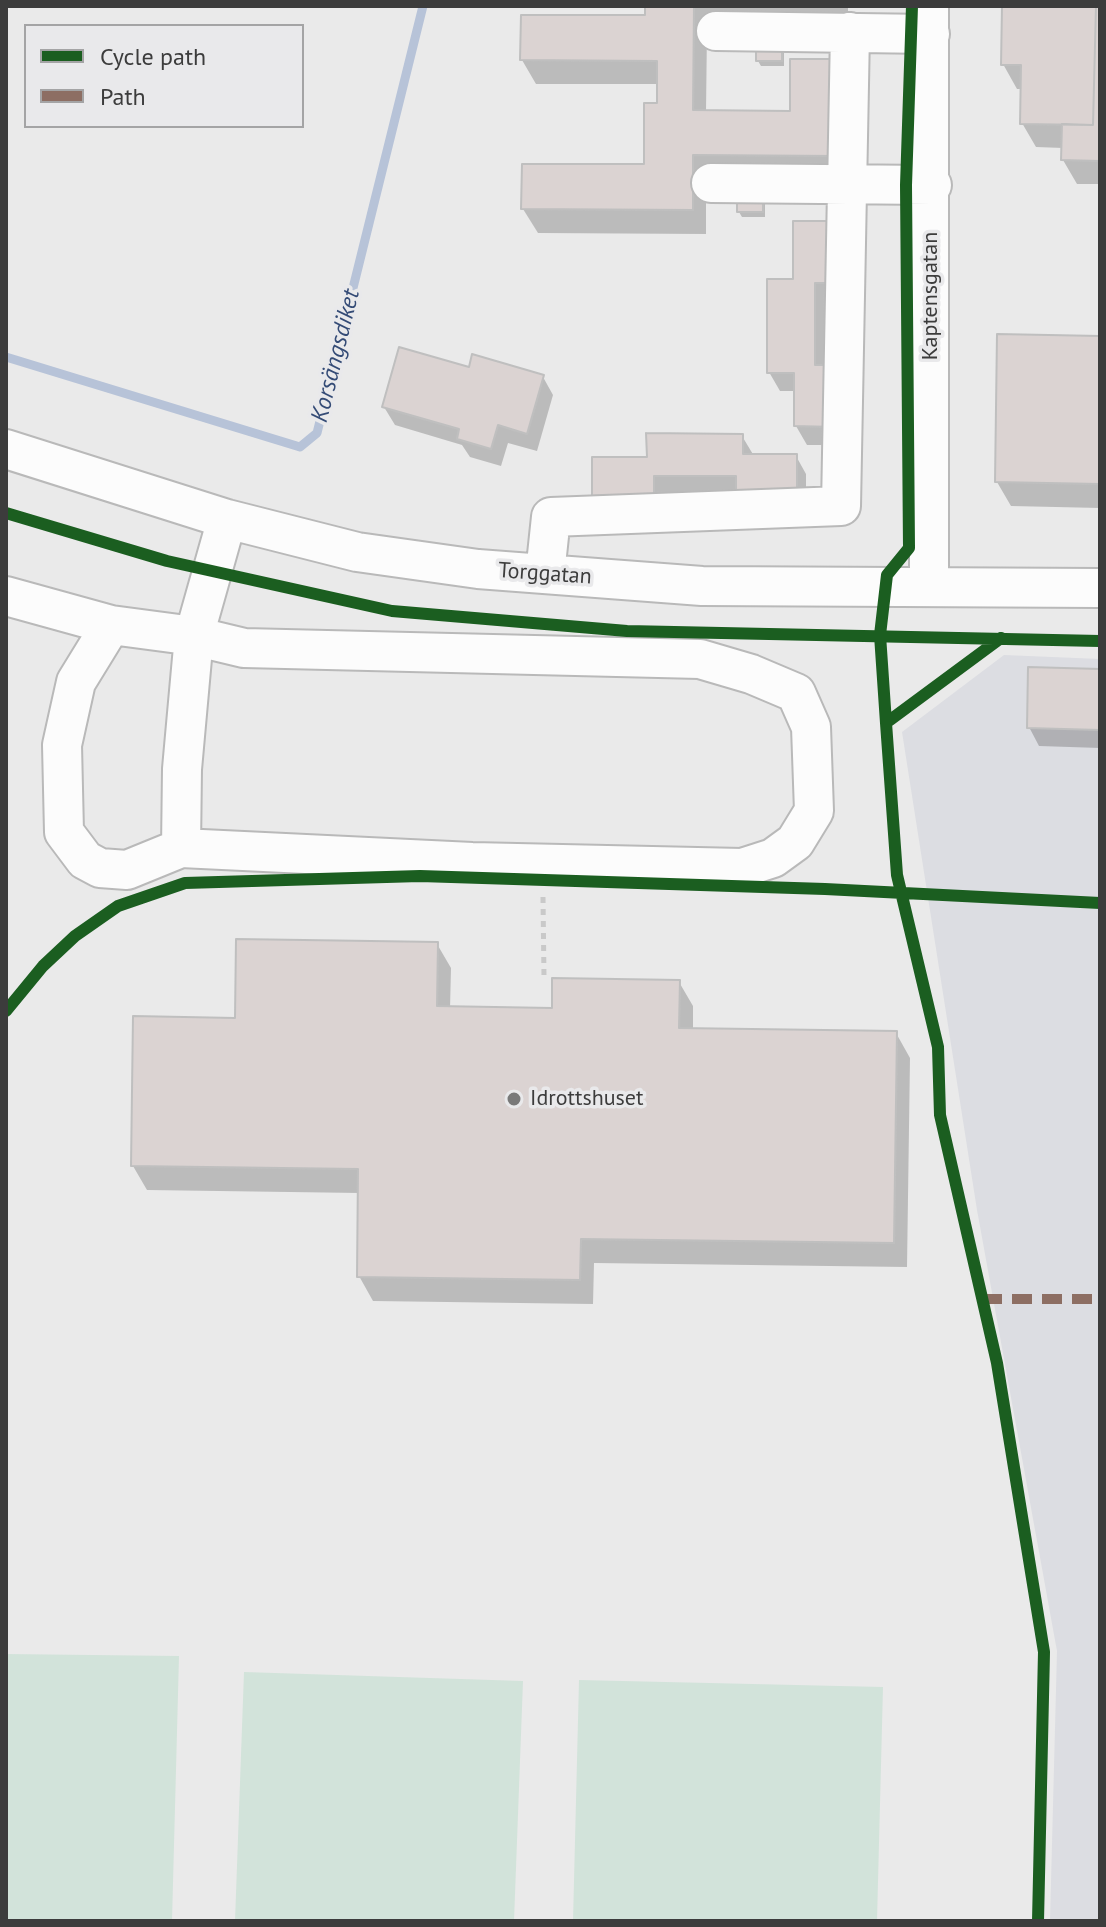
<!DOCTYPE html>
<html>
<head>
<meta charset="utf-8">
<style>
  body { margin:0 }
  #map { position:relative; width:1106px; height:1927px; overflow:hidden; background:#eaeaea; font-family:"PT Sans",sans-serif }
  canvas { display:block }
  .frame { position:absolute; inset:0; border:8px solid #3c3c3c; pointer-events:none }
  .legend { position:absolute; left:24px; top:24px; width:280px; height:104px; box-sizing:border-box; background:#e9e9eb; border:2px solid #a4a4a5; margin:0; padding:10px 14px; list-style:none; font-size:24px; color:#3c3c3c }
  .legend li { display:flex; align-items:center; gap:16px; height:40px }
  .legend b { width:40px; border:2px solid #a4a4a5 }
</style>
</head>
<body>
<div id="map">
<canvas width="1106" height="1927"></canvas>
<div class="frame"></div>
<ul class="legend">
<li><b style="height:10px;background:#1b5e20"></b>Cycle path</li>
<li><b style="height:10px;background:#8d6e63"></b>Path</li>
</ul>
</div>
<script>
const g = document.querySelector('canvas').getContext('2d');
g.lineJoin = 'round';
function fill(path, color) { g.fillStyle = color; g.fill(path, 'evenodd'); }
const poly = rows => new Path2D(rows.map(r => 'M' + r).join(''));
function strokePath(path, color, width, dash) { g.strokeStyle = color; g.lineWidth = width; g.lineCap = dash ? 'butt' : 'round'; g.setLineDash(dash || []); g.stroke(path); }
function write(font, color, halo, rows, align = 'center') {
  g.font = font + ' "PT Sans",sans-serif'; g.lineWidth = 7; g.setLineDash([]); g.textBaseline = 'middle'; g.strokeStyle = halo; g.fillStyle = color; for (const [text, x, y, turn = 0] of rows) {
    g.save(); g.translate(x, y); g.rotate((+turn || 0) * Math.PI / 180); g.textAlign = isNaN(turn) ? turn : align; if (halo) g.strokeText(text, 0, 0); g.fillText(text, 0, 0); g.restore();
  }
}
const built = poly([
  [1004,655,1100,659,1100,1921,1050,1921,1057,1651,977,1210,902,732]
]);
const green = poly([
  [6,1654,179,1656,172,1921,6,1921],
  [244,1672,523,1681,514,1921,235,1921],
  [579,1680,883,1687,877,1921,573,1921]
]);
const shadow = poly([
  [647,6,848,6,848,29,707,29,706,112,792,113,850,180,706,179,706,234,538,233,523,209,646,166,659,105,659,84,536,84,522,60,647,17],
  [1004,6,1100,6,1100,184,1077,184,1063,160,1063,148,1036,147,1022,123,1023,89,1017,89,1003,64],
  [784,45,784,66,761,66,758,61],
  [765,196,765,217,742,217,739,212],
  [795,223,848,302,825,302,825,367,846,445,807,445,796,426,796,391,780,391,769,372,795,281],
  [1100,338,1100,508,1011,506,997,482],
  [470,370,543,377,553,395,537,451,508,443,501,466,470,457,462,445,395,425,384,407],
  [742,436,754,456,796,456,806,474,806,519,605,517,649,459],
  [1100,671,1100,748,1039,746,1029,727],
  [437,944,451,968,450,1009,554,1010,679,982,693,1006,693,1031,896,1033,910,1058,907,1267,594,1263,593,1304,373,1301,359,1276,360,1193,147,1190,133,1166,237,1020]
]);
const stream = poly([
  [6,357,300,447,317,433,423,6]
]);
const building = poly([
  [645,6,694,6,693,110,790,111,790,59,837,59,837,156,693,155,693,210,521,209,522,164,644,164,644,103,657,103,657,61,520,60,521,15,645,15,645,6],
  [1002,6,1096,6,1093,125,1020,124,1021,65,1001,65,1002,6],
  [1096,6,1100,6,1100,161,1061,160,1062,124,1093,125,1096,6],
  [756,37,782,37,782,61,756,61,756,37],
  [737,188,763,188,763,212,737,212,737,188],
  [793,221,838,221,838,283,815,283,815,365,837,365,836,427,794,426,794,373,767,373,767,279,793,279,793,221],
  [997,334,1100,336,1100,484,995,482,997,334],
  [399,347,469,367,472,354,544,375,527,434,498,425,491,449,457,439,459,429,382,407,399,347],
  [646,433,743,434,743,454,797,454,797,500,736,500,736,476,654,476,654,500,592,499,592,457,647,457,646,433],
  [1028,667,1100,669,1100,730,1027,728,1028,667],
  [236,939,438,942,437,1006,552,1008,552,978,680,980,679,1028,897,1031,894,1243,581,1239,580,1280,357,1277,358,1169,131,1166,133,1016,235,1018,236,939]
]);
const path = poly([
  [543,897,544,977]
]);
const minor = poly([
  [716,31,930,34],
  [711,183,932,185],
  [6,449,227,519,357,552,478,569,702,586,1100,588],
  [545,574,551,517,841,506,850,32],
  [929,586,929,6],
  [6,596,111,625,194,636,244,648,700,659,751,674,796,693,811,727,814,811,795,842,773,858,742,868,472,862,181,848,182,769,194,636,227,519],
  [111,625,76,682,62,745,64,832,85,860,100,868,127,870,181,848]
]);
const quiet = poly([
  [982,1299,1100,1299]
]);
const cycleway = poly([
  [912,6,906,185,909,548,887,575,880,635,886,723,897,875,938,1047,940,1115,997,1363,1044,1652,1038,1921],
  [6,513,167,561,392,611,627,631,1100,641],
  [886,723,1001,638],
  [6,1011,43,966,75,936,118,906,185,883,420,876,825,889,1100,903]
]);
const markers = [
  [514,1099,8,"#797979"]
];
const streetNames = [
  ["Kaptensgatan",931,296,-90],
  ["Torggatan",545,574,4]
];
const poiNames = [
  ["Idrottshuset",530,1099]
];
const waterNames = [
  ["Korsängsdiket",336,356,-76]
];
fill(built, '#dcdde2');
fill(green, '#d2e3da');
fill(shadow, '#0003');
strokePath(stream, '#b7c3d8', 9);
fill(building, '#dbd3d2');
strokePath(building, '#bfbfbf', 2);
strokePath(minor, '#b9b9b9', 42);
strokePath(path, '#c9c9c9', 5, [6, 6]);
strokePath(minor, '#fcfcfc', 38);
strokePath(quiet, '#8d6e63', 10, [20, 10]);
strokePath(cycleway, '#1b5e20', 12);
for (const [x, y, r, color] of markers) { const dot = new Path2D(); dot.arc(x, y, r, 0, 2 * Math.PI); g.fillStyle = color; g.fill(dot); strokePath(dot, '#e9e9eb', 3); }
write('22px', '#3c3c3c', '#e9e9eb', streetNames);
write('22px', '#3c3c3c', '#e9e9eb', poiNames, 'left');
write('italic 24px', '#344b76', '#e9e9eb', waterNames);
</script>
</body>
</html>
